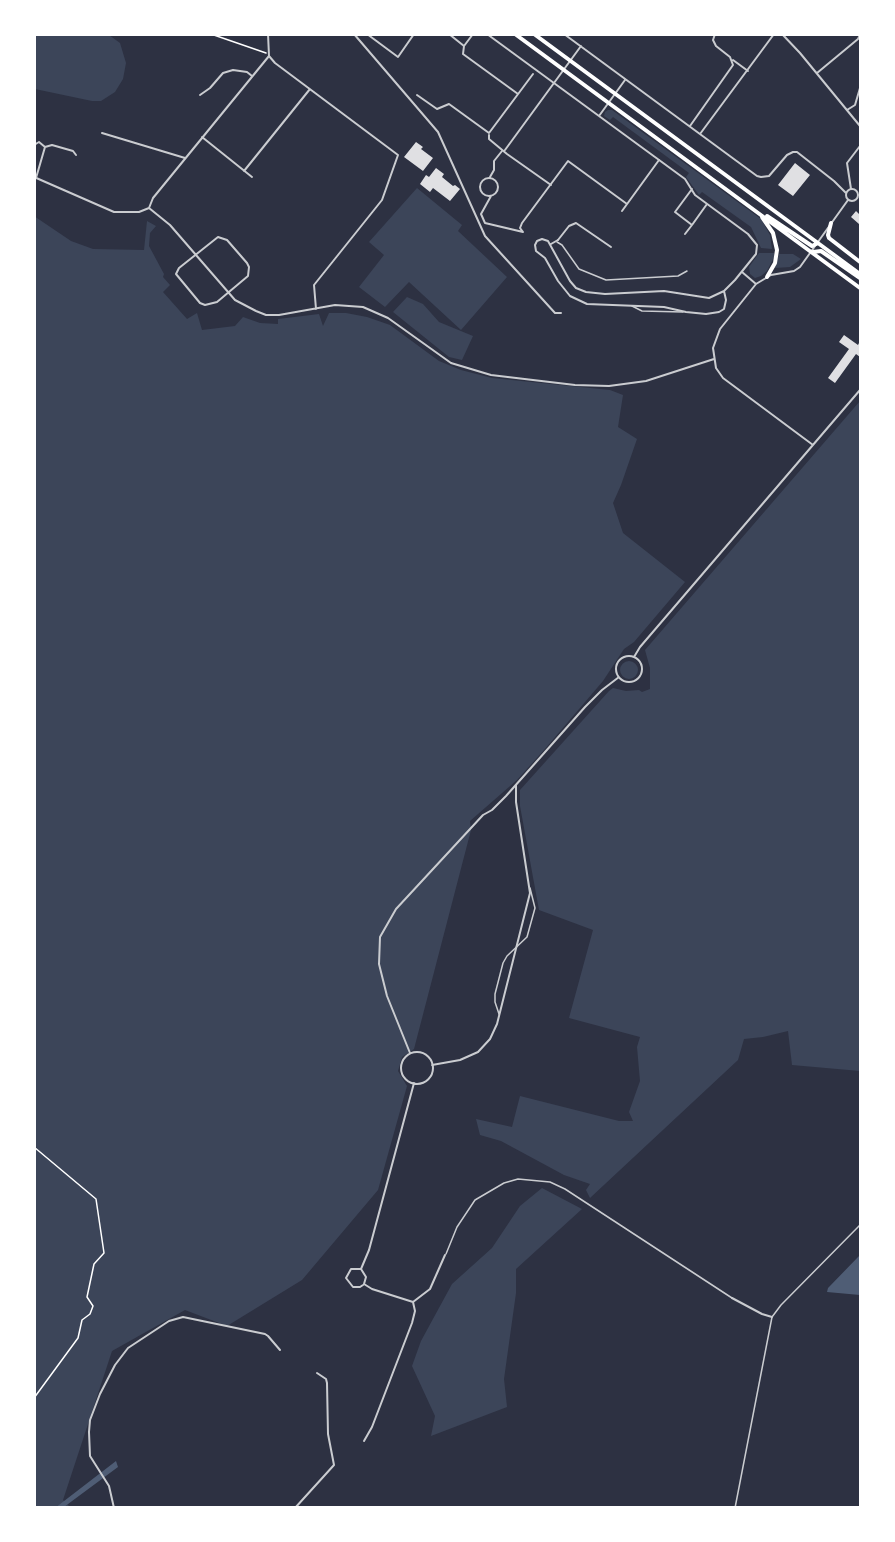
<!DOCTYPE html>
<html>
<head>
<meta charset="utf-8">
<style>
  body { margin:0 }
  #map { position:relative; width:895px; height:1542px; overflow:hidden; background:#2d3142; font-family:"Exo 2",sans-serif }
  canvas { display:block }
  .frame { position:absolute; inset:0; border:36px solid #fff; pointer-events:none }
</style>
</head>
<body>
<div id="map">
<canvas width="895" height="1542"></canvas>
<div class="frame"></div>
</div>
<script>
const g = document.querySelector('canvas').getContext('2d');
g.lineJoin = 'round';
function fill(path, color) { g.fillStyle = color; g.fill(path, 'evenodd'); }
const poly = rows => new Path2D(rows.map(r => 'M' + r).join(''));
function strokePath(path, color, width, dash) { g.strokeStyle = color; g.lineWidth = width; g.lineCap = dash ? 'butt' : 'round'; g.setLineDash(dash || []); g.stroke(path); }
const green = poly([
  [109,35,120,43,126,63,123,79,115,92,101,101,92,101,35,89,35,35],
  [608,110,612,110,761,219,770,235,772,249,761,248,751,227,702,192,699,195,686,177,689,173,613,117,610,120,604,116,605,112],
  [417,188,462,225,458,231,507,277,461,330,409,282,385,307,359,287,384,255,369,242],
  [34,216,71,241,93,249,144,250,147,221,156,226,150,233,149,246,164,274,163,277,170,285,163,292,187,319,197,313,202,330,235,326,243,317,260,323,278,324,278,319,319,314,323,326,329,313,346,313,367,317,390,325,439,361,461,370,492,378,610,390,623,395,618,427,637,439,621,485,613,503,623,533,685,582,634,642,624,649,603,681,544,750,517,780,470,821,471,830,414,1049,402,1057,398,1071,407,1086,378,1190,302,1280,227,1326,185,1310,112,1351,63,1500,71,1508,34,1507],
  [759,253,774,253,774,257,767,271,761,276,755,278,750,274,749,267],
  [779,254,793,254,801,259,790,267,775,268],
  [407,297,423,304,439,322,473,336,462,360,449,357,393,312],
  [860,401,860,1071,792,1065,788,1031,763,1037,744,1039,738,1060,590,1198,586,1190,590,1184,564,1175,501,1141,480,1135,476,1119,512,1127,520,1096,619,1121,633,1121,629,1112,640,1081,637,1047,640,1037,569,1018,593,930,539,910,520,806,520,790,609,691,613,688,626,691,639,690,642,692,650,689,650,668,645,650],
  '620 670a9 9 0 1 1 18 0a9 9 0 1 1-18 0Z',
  [542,1188,582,1209,516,1269,516,1293,504,1379,507,1407,431,1436,435,1416,412,1366,421,1341,452,1284,492,1248,520,1206]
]);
const water = poly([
  [860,1255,860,1295,827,1292,828,1288],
  [116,1461,118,1467,64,1507,55,1508]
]);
const building = poly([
  [416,142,423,147,421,149,433,158,423,171,404,157],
  [795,163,810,175,793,196,778,185],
  [436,168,444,174,442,177,453,186,455,185,460,189,450,201,433,188,430,192,420,184,426,175,429,177],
  [856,211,860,215,859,224,851,217],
  [844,335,858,345,860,341,860,357,856,354,835,383,828,378,849,349,839,342]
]);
const path = poly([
  [211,34,266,53],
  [34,1147,96,1199,104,1253,94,1264,87,1297,93,1306,90,1314,82,1320,78,1338,34,1398]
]);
const service = poly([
  [557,242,562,245,579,269,606,280,678,276,687,271],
  [632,306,642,311,683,312],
  [499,1014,495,1002,495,994,503,963,507,956,527,937,535,908,530,888],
  [446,1254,457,1227,475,1200,504,1183,518,1179,550,1182,565,1189,732,1298],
  [735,1508,772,1317,781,1305,860,1225]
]);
const pedestrian = poly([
  [354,34,438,132,485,236,555,313,561,313],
  [490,177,494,170,494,161,502,151],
  '480 187a9 9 0 1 1 18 0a9 9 0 1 1-18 0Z',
  [491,196,481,214,485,223,523,232,520,228,522,223,568,161,627,204],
  [622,211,659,160],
  [558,240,569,226,576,223,611,247]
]);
const minor = poly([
  [268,34,269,56,275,63,398,155,382,200,314,285,316,309],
  [367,34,398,57,414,34],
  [449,34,464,46,463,54,518,94],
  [487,34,685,179,695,195,748,234,757,245,756,254,735,280,724,291,709,298,664,291,605,294,586,292,576,288,570,281,548,241,542,239,537,241,535,245,536,251,545,258,558,281,570,296,587,304,664,307,686,312,706,314,719,312,724,309,726,300,724,291],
  [564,34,757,176,761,177,769,176,787,155,793,152,797,152,834,181,846,193],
  [782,34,800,53,860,126],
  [464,46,473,34],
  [733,60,748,71],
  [817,73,858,39,860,35],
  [200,95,210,88,223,73,233,70,247,72,252,76],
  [417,95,437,109,449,104,489,133,533,74],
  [847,110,855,105,860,88],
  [599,116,625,80],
  [690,126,733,65,730,57,716,46,713,40,715,34],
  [102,133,185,158],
  [700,134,774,34],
  [489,135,489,139,507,154,551,185],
  [202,137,252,177],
  [34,145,39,142,45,147,36,178],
  [45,147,52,145,73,151,76,155],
  [505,150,581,46],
  [244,171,310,89],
  [34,177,114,212,139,212,149,208,170,225,235,300,256,311,266,315,279,315,335,305,363,307,388,318,451,363,491,375,575,385,609,386,646,381,714,359],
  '846 195a6 6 0 1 1 12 0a6 6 0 1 1-12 0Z',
  [692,189,675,212,692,225,707,204],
  [851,189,847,163,860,146],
  [149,208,153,198,269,56],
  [685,234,692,225],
  [218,237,227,240,247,263,249,267,248,276,217,302,205,305,200,303,176,274,179,268,218,237],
  [551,244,558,240],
  [742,272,756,284],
  [813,445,723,378,716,368,713,348,720,329,756,284,771,275,794,271,800,267,848,200],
  '616 669a13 13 0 1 1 26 0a13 13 0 1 1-26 0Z',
  [634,657,640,647,860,390],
  '401 1068a16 16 0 1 1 32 0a16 16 0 1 1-32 0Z',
  [410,1053,387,996,379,964,380,937,396,909,483,815,492,810,506,796,585,707,602,690,619,677],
  [432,1065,460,1060,478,1052,490,1039,497,1024,530,893,516,802,516,785],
  [361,1269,369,1250,414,1083],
  [361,1269,351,1269,346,1278,353,1287,360,1287,363,1285],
  [361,1269,366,1277,364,1284],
  [364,1284,372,1289,413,1302],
  [732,1298,762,1314,772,1317],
  [413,1302,430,1289,445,1255],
  [364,1441,372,1427,412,1323,415,1311,413,1302],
  [114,1508,109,1486,90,1456,89,1432,90,1420,100,1394,115,1365,128,1348,169,1321,183,1317,265,1334,268,1336,280,1350],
  [295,1508,334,1465,328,1434,327,1383,326,1379,317,1373]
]);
const primary = poly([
  [515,34,860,288],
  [534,34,860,274],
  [767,216,812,246,818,243],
  [762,217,773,233,777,250,775,263,767,277],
  [831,223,828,235,829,238,860,262],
  [813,252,821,251,860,278]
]);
fill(green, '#3c4559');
fill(water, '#4f5d75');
fill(building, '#e0e0e3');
strokePath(path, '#fff', 1.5);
strokePath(service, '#caccd0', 1.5);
strokePath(pedestrian, '#caccd0', 2);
strokePath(minor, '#caccd0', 2);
strokePath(primary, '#fff', 4);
</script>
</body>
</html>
